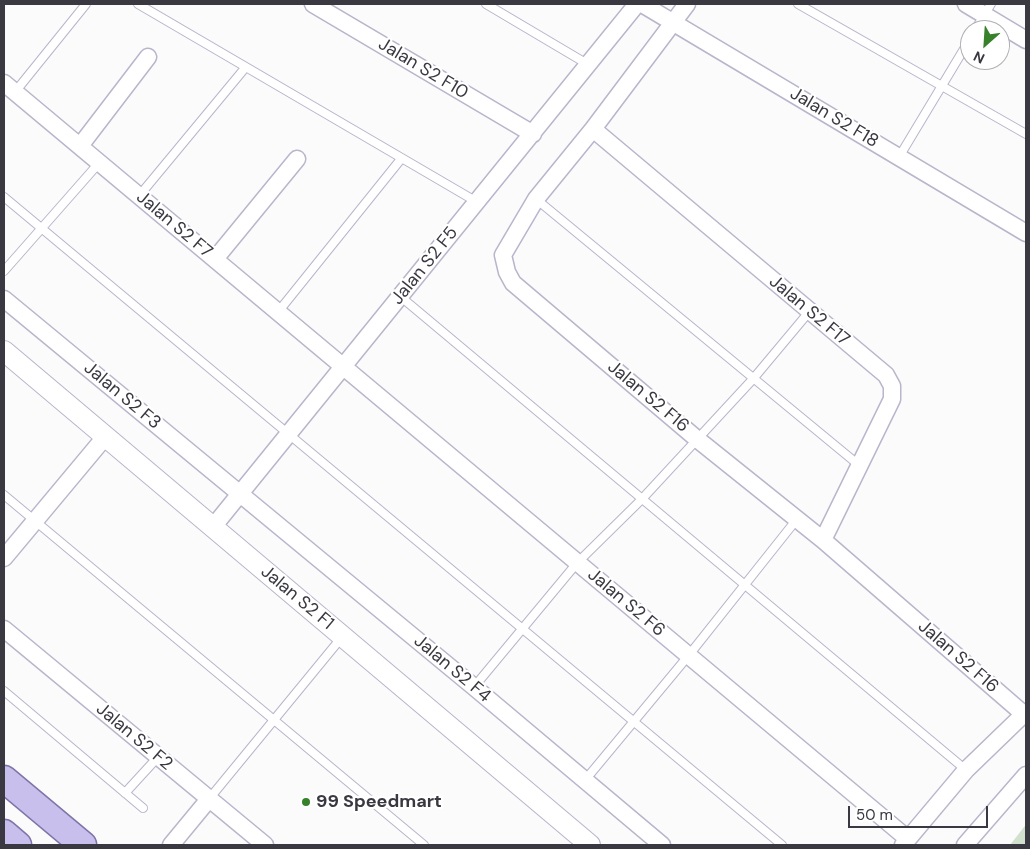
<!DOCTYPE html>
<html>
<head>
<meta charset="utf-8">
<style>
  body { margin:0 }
  #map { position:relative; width:1030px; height:849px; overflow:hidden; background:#fbfbfb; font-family:"DM Sans",sans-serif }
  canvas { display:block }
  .frame { position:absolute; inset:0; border:5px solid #3a3841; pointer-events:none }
  .north { position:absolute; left:960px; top:20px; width:50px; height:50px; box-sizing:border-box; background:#fff; border:1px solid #b0afb3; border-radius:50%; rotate:206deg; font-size:14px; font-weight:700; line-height:20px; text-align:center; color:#3a3841 }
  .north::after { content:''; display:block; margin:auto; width:18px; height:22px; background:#368129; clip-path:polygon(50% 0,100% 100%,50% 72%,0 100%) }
  .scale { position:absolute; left:848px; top:806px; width:140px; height:22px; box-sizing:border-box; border:2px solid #3a3841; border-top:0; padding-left:6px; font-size:15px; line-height:18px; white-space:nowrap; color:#3a3841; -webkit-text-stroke:4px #fff; paint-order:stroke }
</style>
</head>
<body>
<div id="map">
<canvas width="1030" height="849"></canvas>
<div class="frame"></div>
<div class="north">N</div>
<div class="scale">50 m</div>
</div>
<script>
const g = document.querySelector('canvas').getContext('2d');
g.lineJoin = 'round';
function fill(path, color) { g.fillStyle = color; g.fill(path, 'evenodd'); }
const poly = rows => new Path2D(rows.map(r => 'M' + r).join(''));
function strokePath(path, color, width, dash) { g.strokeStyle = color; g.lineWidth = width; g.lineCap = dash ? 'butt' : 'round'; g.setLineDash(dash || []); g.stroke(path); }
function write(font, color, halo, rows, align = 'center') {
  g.font = font + ' "DM Sans",sans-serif'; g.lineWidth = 4.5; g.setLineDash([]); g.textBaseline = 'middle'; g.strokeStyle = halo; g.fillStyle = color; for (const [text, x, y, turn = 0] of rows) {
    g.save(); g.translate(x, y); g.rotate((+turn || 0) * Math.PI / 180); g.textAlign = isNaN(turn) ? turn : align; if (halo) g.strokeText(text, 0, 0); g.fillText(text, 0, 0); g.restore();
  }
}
const building = poly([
  [1026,825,1026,845,1010,845,1024,827]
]);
const service = poly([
  [138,4,477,202],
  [486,4,589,65],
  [798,4,1026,134],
  [975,30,991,4],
  [15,92,86,4],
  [899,157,970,39],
  [139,196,245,68],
  [4,197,782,845],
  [536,199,860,466],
  [4,271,99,163],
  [401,297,966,770],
  [278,312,401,159],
  [4,495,424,845],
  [474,687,577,563,642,499,753,379,809,312],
  [4,691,143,808],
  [586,779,689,655,797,519],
  [125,793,158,757],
  [209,799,342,637]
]);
const minor = poly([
  [313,4,533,134],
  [642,4,1026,233],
  [687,4,593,129,536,199,503,255,507,272,513,283,697,439,823,540,1026,716],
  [966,4,1026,40],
  [4,83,908,839],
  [593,129,886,375,892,386,892,399,823,540],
  [80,146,148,57],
  [215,259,297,159],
  [4,299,474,687,662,845],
  [213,527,637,4],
  [4,558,105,437],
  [4,629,265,845],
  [171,845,209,799],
  [903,845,966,770,1026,712],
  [965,845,1026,775]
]);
const tertiary = poly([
  [4,351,590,845]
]);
const primary = poly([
  [4,779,83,845],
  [4,833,18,845]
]);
const markers = [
  [306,802,5,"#368129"]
];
const streetNames = [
  ["Jalan S2 F10",423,69,31],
  ["Jalan S2 F18",834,118,31],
  ["Jalan S2 F7",174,225,40],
  ["Jalan S2 F5",425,266,-51],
  ["Jalan S2 F17",809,311,40],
  ["Jalan S2 F3",122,396,40],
  ["Jalan S2 F16",648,397,40],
  ["Jalan S2 F1",297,598,40],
  ["Jalan S2 F6",626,603,40],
  ["Jalan S2 F16",958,657,41],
  ["Jalan S2 F4",452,669,40],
  ["Jalan S2 F2",134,737,40]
];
const poiNames = [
  ["99 Speedmart",316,802]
];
fill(building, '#d1e1ce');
strokePath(service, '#b9b5cb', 10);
strokePath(minor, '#b9b5cb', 19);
strokePath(tertiary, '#b9b5cb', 22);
strokePath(primary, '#7f74a8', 29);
strokePath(service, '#fff', 8);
strokePath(minor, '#fff', 16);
strokePath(tertiary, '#fff', 20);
strokePath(primary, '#c8bfec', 26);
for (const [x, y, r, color] of markers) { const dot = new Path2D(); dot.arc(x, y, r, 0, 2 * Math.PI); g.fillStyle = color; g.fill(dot); strokePath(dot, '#fff', 2); }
write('18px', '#3a3841', '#fff', streetNames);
write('bold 18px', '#3a3841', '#fff', poiNames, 'left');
</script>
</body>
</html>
